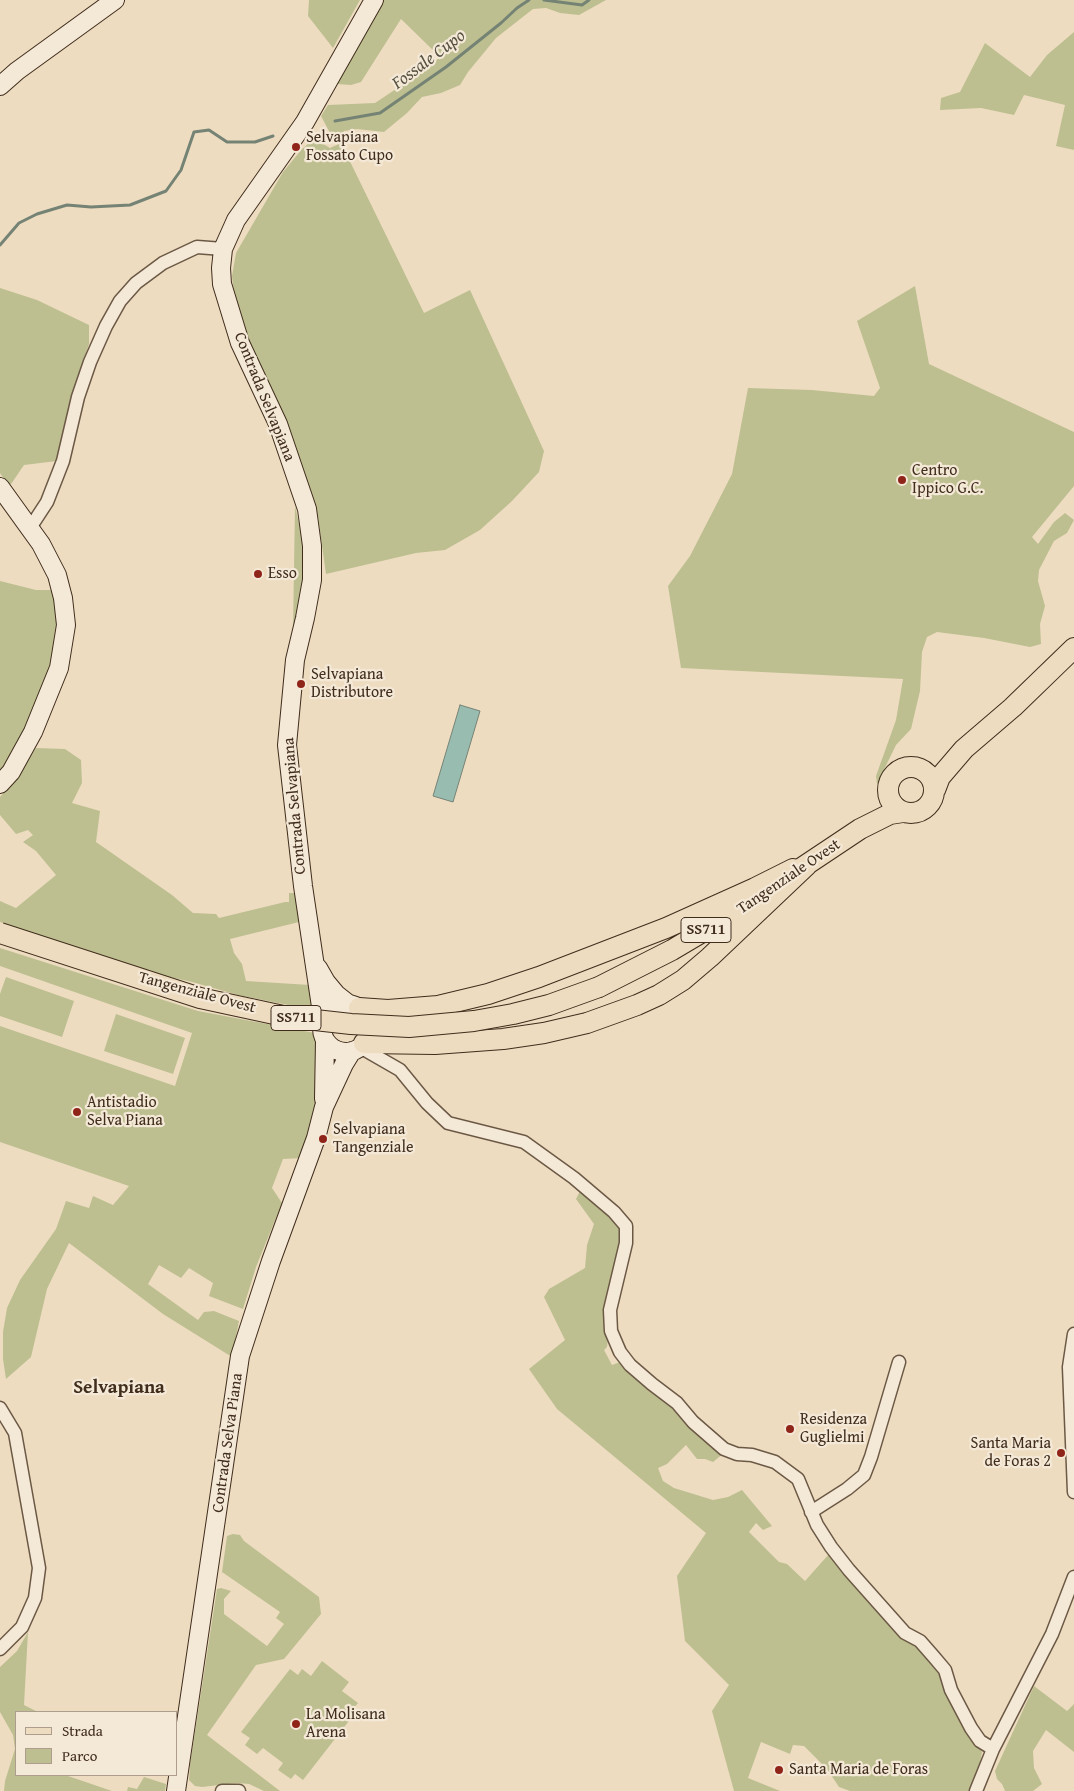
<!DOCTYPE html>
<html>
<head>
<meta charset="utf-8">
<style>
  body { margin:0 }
  #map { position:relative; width:1074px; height:1791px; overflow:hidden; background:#eedcc1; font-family:"Gentium Book Plus",serif }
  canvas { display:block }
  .legend { position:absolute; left:15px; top:1711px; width:162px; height:65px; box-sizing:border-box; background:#f4e8d7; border:1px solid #ac9d8c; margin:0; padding:6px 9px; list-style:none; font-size:15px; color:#402d1c }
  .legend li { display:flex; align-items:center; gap:10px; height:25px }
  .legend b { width:25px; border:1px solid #ac9d8c }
</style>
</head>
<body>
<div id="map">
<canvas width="1074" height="1791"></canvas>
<ul class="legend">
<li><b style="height:6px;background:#eedcc1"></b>Strada</li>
<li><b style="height:14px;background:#bdbf90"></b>Parco</li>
</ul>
</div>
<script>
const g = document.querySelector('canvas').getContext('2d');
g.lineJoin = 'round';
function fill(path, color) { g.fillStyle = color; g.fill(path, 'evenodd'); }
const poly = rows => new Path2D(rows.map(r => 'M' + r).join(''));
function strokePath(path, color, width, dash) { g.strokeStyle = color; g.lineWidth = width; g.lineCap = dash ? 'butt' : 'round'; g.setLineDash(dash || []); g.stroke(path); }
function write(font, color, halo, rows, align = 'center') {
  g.font = font + ' "Gentium Book Plus",serif'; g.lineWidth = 4.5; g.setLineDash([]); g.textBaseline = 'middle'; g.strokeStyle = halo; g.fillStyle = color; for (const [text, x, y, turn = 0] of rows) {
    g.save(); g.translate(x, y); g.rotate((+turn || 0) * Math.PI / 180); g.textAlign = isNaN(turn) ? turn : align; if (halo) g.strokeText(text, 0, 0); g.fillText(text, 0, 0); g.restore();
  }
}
const green = poly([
  [309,0,360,0,333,48,308,16],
  [383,0,606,0,579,15,560,13,546,8,533,9,496,38,468,72,460,85,441,93,422,97,407,113,384,132,357,129,344,131,341,143,424,313,470,290,544,451,539,472,512,501,480,530,445,550,416,553,326,574,318,517,296,452,247,337,235,304,232,276,236,253,283,172,302,149,308,144,320,142,330,148,341,143,330,133,321,116,328,105,375,103,420,73,440,57,401,19,361,82,351,85,337,84],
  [1074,32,1074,150,1056,146,1065,105,1024,95,1014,115,981,108,940,110,941,98,960,92,985,43,1030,77,1047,55],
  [915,286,929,364,1074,432,1074,486,1032,537,1038,544,1054,522,1065,513,1074,520,1067,533,1054,541,1039,570,1038,581,1045,606,1040,624,1041,644,1030,647,984,638,937,632,927,637,922,652,920,691,911,729,896,745,877,784,876,776,896,720,903,679,681,668,668,586,690,556,732,474,748,388,812,390,874,396,880,388,857,321],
  [0,288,37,300,89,325,89,344,74,389,57,461,24,465,9,487,0,473],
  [295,506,302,537,304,563,302,599,297,618,293,629],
  [0,581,36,590,53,590,57,608,57,637,52,665,18,748,0,773],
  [36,748,65,749,81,760,82,783,72,803,100,811,96,842,172,895,193,913,216,914,219,918,285,902,289,902,289,893,294,893,296,897,299,922,230,939,234,953,242,964,246,981,310,985,313,1010,238,995,192,982,161,975,150,970,141,969,0,922,0,901,16,908,56,875,36,851,23,842,33,835,28,830,16,834,0,815,0,797,16,778],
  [0,948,198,1011,315,1033,318,1059,317,1095,302,1158,283,1159,272,1188,282,1203,256,1267,243,1309,209,1296,213,1283,189,1268,181,1278,159,1265,148,1284,198,1320,204,1312,214,1311,239,1321,232,1357,163,1314,69,1243,47,1289,31,1357,6,1379,3,1359,3,1332,7,1308,20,1280,56,1229,66,1201,89,1208,93,1196,113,1205,129,1186,0,1142,0,1026,175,1086,192,1033,0,966],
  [6,977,74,1001,62,1037,0,1016,0,994],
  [116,1014,185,1038,173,1074,104,1051],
  [581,1189,612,1219,620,1228,620,1241,607,1347,604,1350,612,1365,620,1362,660,1395,724,1453,713,1462,705,1459,697,1459,686,1445,667,1464,658,1468,663,1481,674,1488,713,1500,728,1497,742,1490,772,1526,763,1530,756,1523,749,1532,779,1562,787,1564,805,1581,829,1554,890,1627,904,1639,932,1658,940,1672,971,1737,982,1752,979,1769,971,1791,850,1791,839,1787,827,1769,804,1746,793,1745,790,1754,761,1742,748,1778,780,1791,734,1791,712,1711,729,1685,685,1641,677,1576,706,1533,557,1409,529,1369,565,1340,544,1297,549,1289,585,1268,587,1245,594,1224,576,1199],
  [233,1534,240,1535,244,1541,319,1597,321,1614,284,1659,256,1665,207,1735,280,1791,264,1791,249,1784,237,1783,202,1787,195,1786,189,1780,190,1764,217,1589,221,1588,231,1591,224,1599,224,1614,267,1646,284,1624,276,1618,280,1612,222,1572,227,1536],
  [28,1632,24,1705,38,1712,16,1712,16,1775,69,1775,68,1776,112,1791,4,1791,5,1781,15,1749,13,1735,0,1712,0,1667,17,1651],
  [322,1661,349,1682,342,1691,358,1703,348,1715,352,1717,303,1780,295,1774,291,1779,278,1770,283,1763,263,1748,257,1754,245,1745,250,1738,241,1732,290,1669,298,1675,302,1669,311,1676],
  [1034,1686,1067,1711,1074,1704,1074,1752,1046,1730,1033,1751,1034,1768,1042,1784,1033,1791,1005,1791,1002,1784,997,1779,995,1771],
  [144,1777,166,1784,165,1791,127,1791,128,1787,137,1789]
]);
const water = poly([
  [460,705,480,711,453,802,433,796,460,705]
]);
const stream = poly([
  [544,0,582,5,589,0],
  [335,121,380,113,446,67,501,23,517,8,529,0],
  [0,245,19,223,37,214,67,205,91,207,130,205,166,191,181,170,194,132,209,130,227,142,255,142,273,136]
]);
const street = poly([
  [30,528,47,502,63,461,78,397,90,362,106,326,120,301,136,283,163,263,197,247,223,249],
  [360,1047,400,1070,427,1103,448,1123,524,1142,574,1178,614,1212,626,1226,626,1243,610,1310,611,1331,620,1352,630,1365,652,1384,677,1403,693,1422,724,1449,737,1454,752,1455,775,1462,798,1479,817,1525,831,1547,849,1570,905,1633,920,1641,934,1657,945,1670,951,1690,971,1728,980,1741,993,1749],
  [1074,1334,1069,1367,1074,1492],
  [0,1408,15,1433,39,1568,35,1598,22,1627,0,1649],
  [811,1512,847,1489,864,1475,871,1457,899,1362],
  [222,1791,239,1791],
  [976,1791,993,1749,1052,1634,1074,1577]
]);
const secondary = poly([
  [0,86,17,71,115,0],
  [0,487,41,544,57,575,63,598,66,625,59,668,33,732,11,772,0,784],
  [318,968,326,982,336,994,350,1005],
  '322 1028a24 24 0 1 1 48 0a24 24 0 1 1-48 0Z',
  [323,1020,303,886,287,745,295,660,305,618,312,580,312,546,307,509,278,424,240,343,222,284,221,268,223,249,236,220,305,122,374,0],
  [324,1099,325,1040],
  [176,1791,240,1356,271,1261,316,1138,324,1107,344,1064,352,1051]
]);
const primary = poly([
  '888 790a23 23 0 1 1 46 0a23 23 0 1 1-46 0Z',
  [935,790,940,777,964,749,1013,707,1074,648],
  [797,871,860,829,890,814,903,812],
  [599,987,672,950,753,902],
  [359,1008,388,1010,438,1006,488,994,539,977,666,928,755,888,793,869],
  [364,1043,435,1044,503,1039,544,1033,587,1023,637,1005,659,995,683,980,710,957,807,865]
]);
const primaryBridge = poly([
  [0,933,200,998,288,1017,351,1024,409,1027,474,1021,513,1014,549,1005,599,987]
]);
const markers = [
  [296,147,5,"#8f2418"],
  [902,480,5,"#8f2418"],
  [258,574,5,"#8f2418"],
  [301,684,5,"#8f2418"],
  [77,1112,5,"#8f2418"],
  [323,1139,5,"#8f2418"],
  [790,1429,5,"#8f2418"],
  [1061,1453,5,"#8f2418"],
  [296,1724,5,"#8f2418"],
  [779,1770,5,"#8f2418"]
];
const shields = [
  [706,930,50],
  [296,1018,50]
];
const shieldNames = [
  ["SS711",706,930],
  ["SS711",296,1018]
];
const poiNames = [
  ["Selvapiana",306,138],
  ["Fossato Cupo",306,156],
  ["Centro",912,471],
  ["Ippico G.C.",912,489],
  ["Esso",268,574],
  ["Selvapiana",311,675],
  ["Distributore",311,693],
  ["Antistadio",87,1103],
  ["Selva Piana",87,1121],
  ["Selvapiana",333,1130],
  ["Tangenziale",333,1148],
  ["Residenza",800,1420],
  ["Guglielmi",800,1438],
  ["Santa Maria",1051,1444,"right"],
  ["de Foras 2",1051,1462,"right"],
  ["La Molisana",306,1715],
  ["Arena",306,1733],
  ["Santa Maria de Foras",789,1770]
];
const streetNames = [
  ["Contrada Selvapiana",264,397,68],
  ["Contrada Selvapiana",295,806,-95],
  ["Tangenziale Ovest",789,877,-34],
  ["Tangenziale Ovest",197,993,15],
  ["Contrada Selva Piana",228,1443,-82]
];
const waterNames = [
  ["Fossale Cupo",429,60,-37]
];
const quarterNames = [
  ["Selvapiana",119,1388]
];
fill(green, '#bdbf90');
fill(water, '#99bcb1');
strokePath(water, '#758375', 1);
strokePath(stream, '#758375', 3);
strokePath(street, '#6c5945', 15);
strokePath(secondary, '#402d1c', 20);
strokePath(primary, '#402d1c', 22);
strokePath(street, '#f4e8d7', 12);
strokePath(secondary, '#f4e8d7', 18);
strokePath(primary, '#eedcc1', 20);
strokePath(primaryBridge, '#402d1c', 22, []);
strokePath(primaryBridge, '#eedcc1', 20);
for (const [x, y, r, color] of markers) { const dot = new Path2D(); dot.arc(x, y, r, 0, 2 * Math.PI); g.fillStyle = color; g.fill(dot); strokePath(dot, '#f4e8d7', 2); }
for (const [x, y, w] of shields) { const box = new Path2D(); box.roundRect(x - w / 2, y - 12.5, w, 25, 4); g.fillStyle = '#f4e8d7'; g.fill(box); strokePath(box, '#402d1c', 1); }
write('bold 15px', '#402d1c', null, shieldNames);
write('16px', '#402d1c', '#f4e8d7', poiNames, 'left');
write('16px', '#402d1c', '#f4e8d7', streetNames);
write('italic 18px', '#565141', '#f4e8d7', waterNames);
write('bold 19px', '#402d1c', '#f4e8d7', quarterNames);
</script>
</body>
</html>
